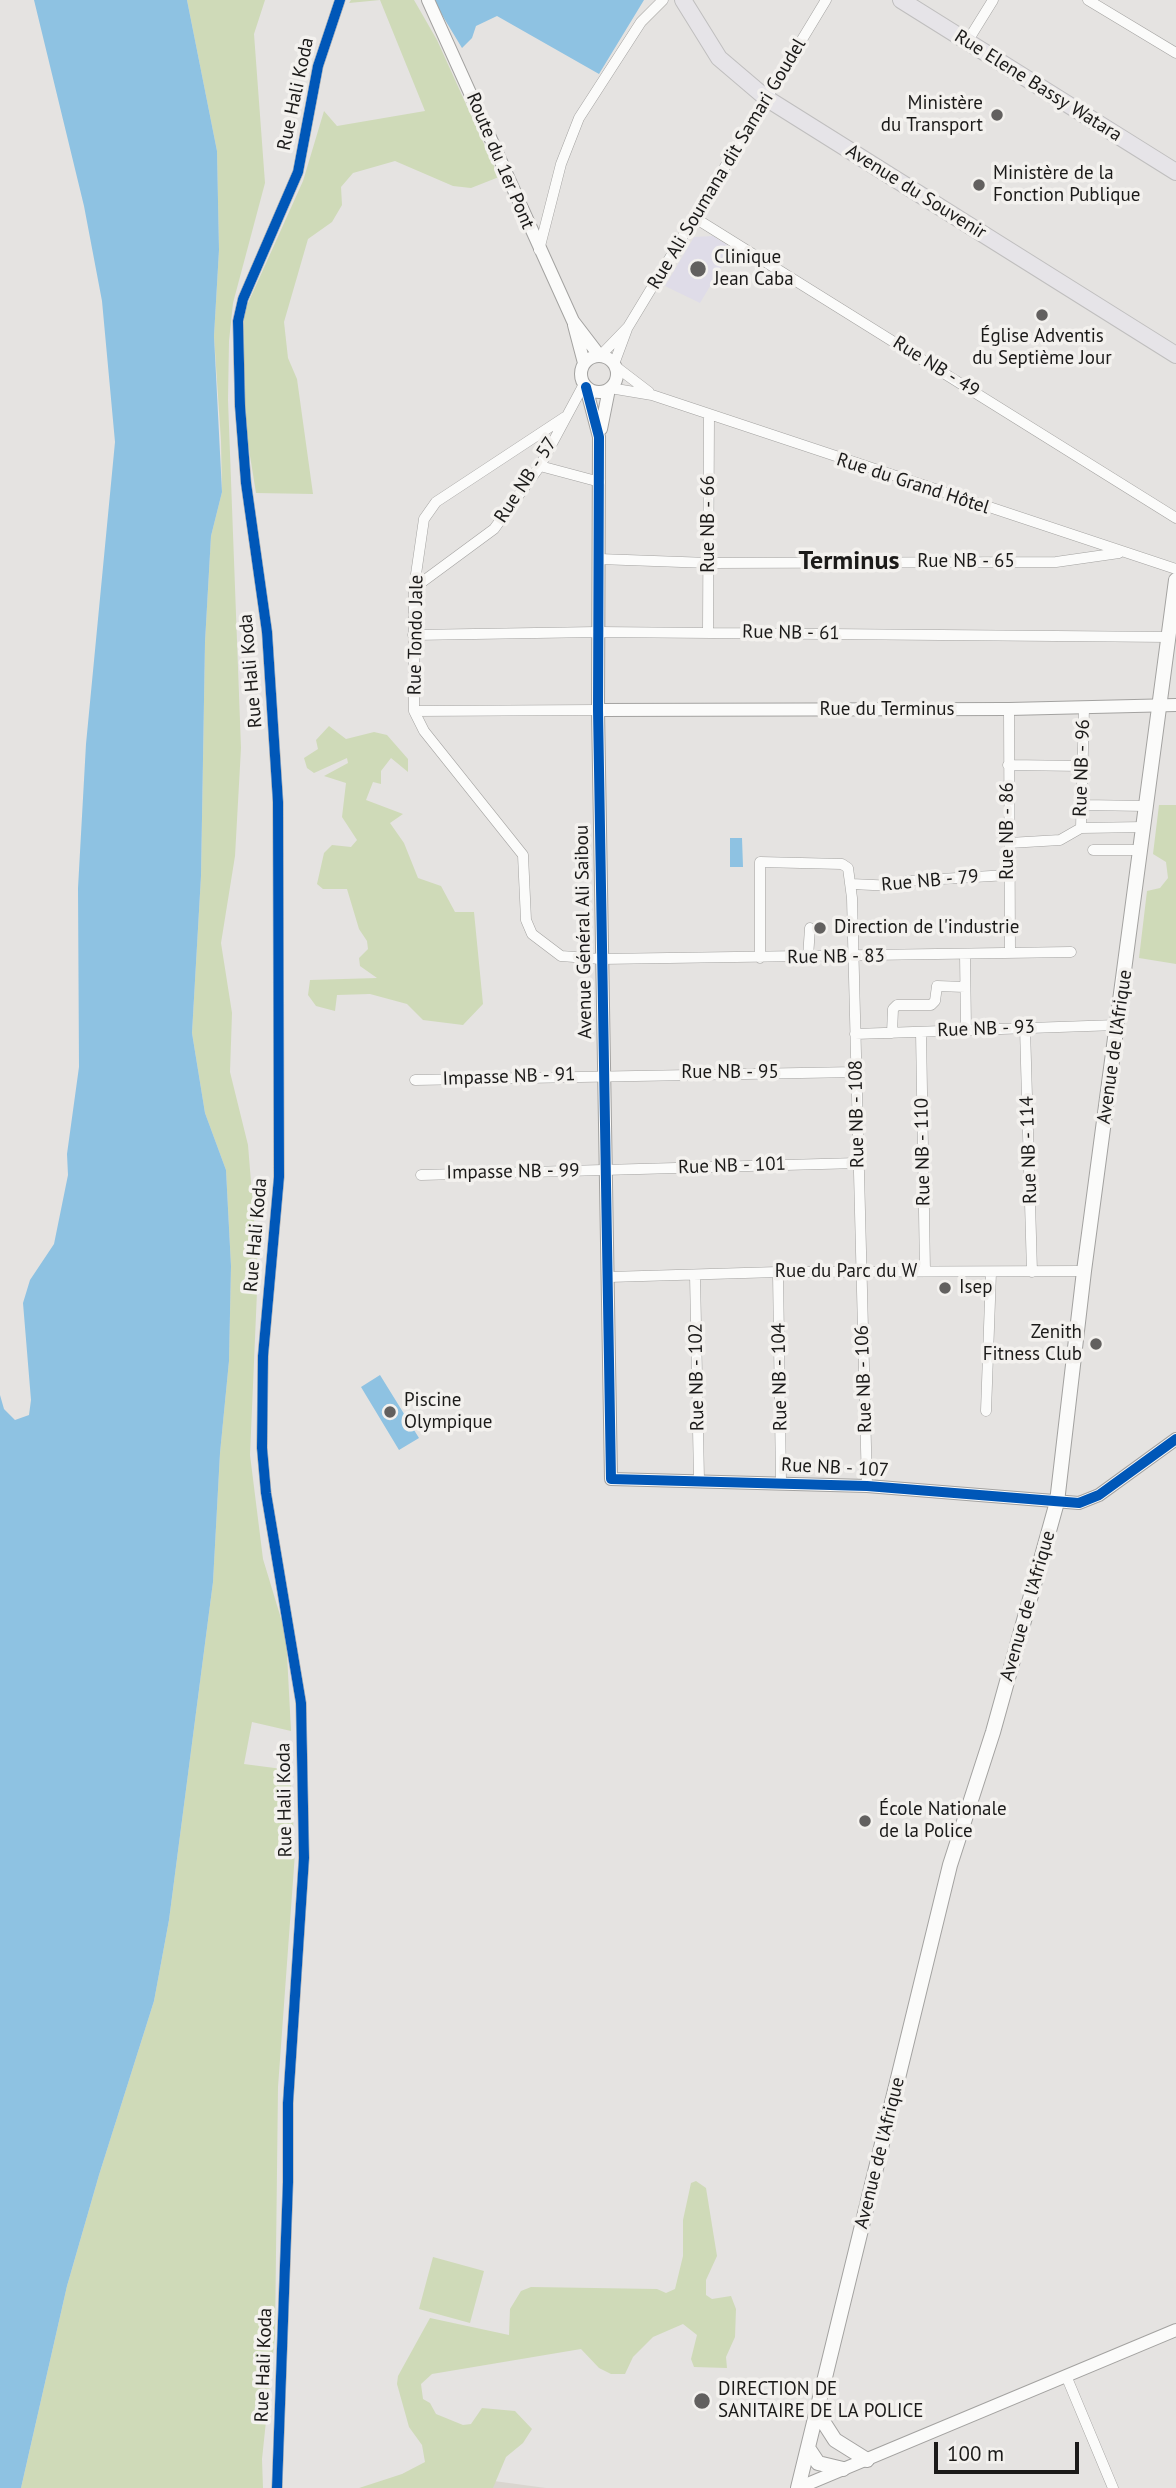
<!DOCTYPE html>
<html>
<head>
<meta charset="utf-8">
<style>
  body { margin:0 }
  #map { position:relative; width:1176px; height:2488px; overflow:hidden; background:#e5e3e1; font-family:"PT Sans",sans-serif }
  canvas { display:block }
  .scale { position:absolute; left:934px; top:2442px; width:145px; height:32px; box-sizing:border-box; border:4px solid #1b1a19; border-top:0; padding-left:9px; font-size:21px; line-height:24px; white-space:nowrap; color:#1b1a19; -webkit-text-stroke:5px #f3f1ee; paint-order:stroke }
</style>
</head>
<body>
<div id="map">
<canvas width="1176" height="2488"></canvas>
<div class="scale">100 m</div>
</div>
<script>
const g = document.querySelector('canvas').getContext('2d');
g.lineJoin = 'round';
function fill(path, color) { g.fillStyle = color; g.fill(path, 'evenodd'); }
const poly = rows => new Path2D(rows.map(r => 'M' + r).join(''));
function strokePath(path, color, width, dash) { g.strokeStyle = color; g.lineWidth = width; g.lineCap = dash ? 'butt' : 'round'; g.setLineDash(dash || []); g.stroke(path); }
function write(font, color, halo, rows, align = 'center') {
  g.font = font + ' "PT Sans",sans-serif'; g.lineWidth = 7; g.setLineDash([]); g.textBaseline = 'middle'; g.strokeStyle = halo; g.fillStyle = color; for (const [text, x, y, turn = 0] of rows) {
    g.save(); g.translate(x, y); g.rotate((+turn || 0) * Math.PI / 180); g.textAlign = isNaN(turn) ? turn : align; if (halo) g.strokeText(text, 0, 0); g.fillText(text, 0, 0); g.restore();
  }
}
const built = poly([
  [494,2481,546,2488,493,2488]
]);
const medical = poly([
  [713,236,729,246,727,250,730,253,700,303,665,286,694,237]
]);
const green = poly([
  [187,0,265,0,254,34,265,183,233,303,229,341,228,400,241,748,235,856,221,943,232,1013,230,1072,248,1145,258,1268,250,1455,263,1559,286,1635,291,1731,252,1722,244,1764,290,1770,295,1853,278,2087,275,2336,262,2459,263,2488,21,2488,67,2286,99,2175,154,2001,169,1920,213,1582,220,1453,229,1361,231,1266,226,1170,205,1113,192,1033,201,876,205,642,211,536,222,492,221,441,214,336,219,250,217,151],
  [351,0,414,0,437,40,499,177,471,188,453,186,395,161,353,173,341,187,342,205,332,222,308,239,284,322,288,358,297,379,313,494,256,493,241,400,244,312,303,181,324,111,337,126,425,111,380,0,349,3],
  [329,726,346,739,374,732,387,735,408,759,408,772,391,758,381,771,381,784,373,782,366,800,403,814,390,823,404,843,418,878,441,886,455,912,474,912,483,1004,463,1025,423,1020,407,1004,370,994,337,995,335,1011,316,1006,308,995,310,980,377,978,360,966,359,958,368,949,367,941,359,929,347,889,323,889,317,884,324,853,332,845,351,847,357,840,342,817,346,783,324,776,348,763,347,758,314,773,307,768,304,758,318,749,316,740],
  [1159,805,1176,805,1176,964,1139,958,1147,891,1160,888,1168,878,1166,862,1153,854],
  [696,2181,706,2188,717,2256,706,2280,706,2295,712,2299,731,2296,736,2309,735,2337,726,2357,727,2368,694,2367,691,2359,697,2335,683,2324,653,2337,633,2357,625,2374,611,2374,599,2368,581,2349,432,2374,421,2384,423,2399,430,2403,436,2414,463,2425,471,2424,482,2408,515,2411,532,2429,523,2443,506,2457,493,2488,359,2488,402,2474,425,2462,422,2445,409,2427,397,2384,398,2376,430,2318,509,2335,510,2309,521,2291,531,2287,657,2289,666,2293,675,2289,683,2256,683,2220,691,2183],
  [433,2257,484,2271,470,2323,419,2309]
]);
const water = poly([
  [34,0,187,0,217,151,219,250,214,336,222,492,211,536,205,642,201,876,192,1033,205,1113,226,1170,231,1266,229,1361,220,1453,213,1582,169,1920,154,2001,99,2175,67,2286,21,2488,0,2488,0,1395,4,1409,15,1420,29,1415,31,1400,23,1303,30,1280,54,1244,68,1175,67,1154,79,1067,78,888,86,744,115,442,102,301,84,206],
  [433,0,644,0,599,74,497,16,476,26,472,38,462,48],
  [730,838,742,838,743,867,730,867],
  [380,1375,419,1438,399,1450,361,1387]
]);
const minor = poly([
  [1088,0,1176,53],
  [967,42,993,0],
  [695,218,1176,518],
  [539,250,561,164,579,118,641,22,663,0],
  [600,356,628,327,826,0],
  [614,364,627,329],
  [615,366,649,392],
  [610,388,652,395,1176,569],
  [565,417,436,502,424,519,414,588,414,711,424,731,523,855,526,920,532,934,561,956,601,959,1071,952],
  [540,466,600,482],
  [599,559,709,563,1056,562,1119,553],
  [414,588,494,529,540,466,584,384],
  [708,632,709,415],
  [413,635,597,632,1170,637],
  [1009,709,1010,953],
  [414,711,598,710],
  [1008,765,1083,766],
  [1083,805,1146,806],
  [1081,828,1084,708],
  [1081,828,1144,827],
  [1009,843,1060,840,1081,828],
  [1093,850,1140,850],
  [851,884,895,886,907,881,1008,875],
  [965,954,966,1030],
  [808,957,810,928],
  [760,958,760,862,842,864,848,868,852,898,867,1486],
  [1025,1028,1032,1272],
  [921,1032,925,1271],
  [892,1033,893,1009,897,1005,931,1005,935,1001,937,986,965,987],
  [855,1034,1117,1025],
  [415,1080,856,1072],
  [421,1175,858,1163],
  [778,1272,781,1482],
  [695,1275,699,1480],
  [609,1277,778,1272,1084,1271],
  [986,1411,991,1272],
  [1067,2378,1113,2488],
  [277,2488,288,2182,288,2103,304,1858,301,1703,266,1493,262,1448,263,1356,279,1177,278,802,267,632,246,483,240,406,238,321,243,299,298,172,318,66,340,0]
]);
const tertiary = poly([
  [428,0,573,321,599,355],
  [574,325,584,363],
  '581 374a18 18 0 1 1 36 0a18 18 0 1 1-36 0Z',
  [586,387,599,437,598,710,611,1479,867,1486,1079,1503,1099,1495,1176,1439],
  [601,429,609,389],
  [598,710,1009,709,1176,705],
  [798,2488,1176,2330]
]);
const secondary = poly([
  [817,2412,835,2440,867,2460],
  [808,2448,818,2463,843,2469],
  [798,2488,950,1865,993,1732,1057,1502,1084,1271,1176,580]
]);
const primary = poly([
  [683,0,719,58,766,98,1176,355],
  [901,0,1176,172]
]);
const cycleway = poly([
  [586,387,599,437,598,710,611,1479,867,1486,1079,1503,1099,1495,1176,1439],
  [277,2488,288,2182,288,2103,304,1858,301,1703,266,1493,262,1448,263,1356,279,1177,278,802,267,632,246,483,240,406,238,321,243,299,298,172,318,66,340,0]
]);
const markers = [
  [997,115,7,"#62605f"],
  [979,185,7,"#62605f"],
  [698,269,9,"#62605f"],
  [1042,315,7,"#62605f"],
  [820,928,7,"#62605f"],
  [945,1288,7,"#62605f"],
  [1096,1344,7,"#62605f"],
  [390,1412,7,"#62605f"],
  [865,1821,7,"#62605f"],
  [702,2401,9,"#62605f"]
];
const streetNames = [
  ["Rue Elene Bassy Watara",1038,86,32],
  ["Rue Hali Koda",296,94,-78],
  ["Route du 1er Pont",500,161,67],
  ["Rue Ali Soumana dit Samari Goudel",727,164,-59],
  ["Avenue du Souvenir",916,192,32],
  ["Rue NB - 49",936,367,32],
  ["Rue NB - 57",526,480,-57],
  ["Rue du Grand Hôtel",913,484,18],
  ["Rue NB - 66",709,524,-90],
  ["Rue NB - 65",966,562],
  ["Rue NB - 61",791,633,1],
  ["Rue Tondo Jale",416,635,-89],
  ["Rue Hali Koda",251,671,-95],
  ["Rue du Terminus",887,710],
  ["Rue NB - 96",1082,768,-88],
  ["Rue NB - 86",1008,831,-90],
  ["Rue NB - 79",930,881,-5],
  ["Avenue Général Ali Saibou",584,932,-91],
  ["Rue NB - 83",836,957,-1],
  ["Rue NB - 93",986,1029,-2],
  ["Avenue de l'Afrique",1115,1047,-82],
  ["Rue NB - 95",730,1073],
  ["Impasse NB - 91",509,1077,-2],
  ["Rue NB - 108",857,1114,-91],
  ["Rue NB - 114",1029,1150,-92],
  ["Rue NB - 110",923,1152,-91],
  ["Rue NB - 101",732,1166,-2],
  ["Impasse NB - 99",513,1172,-1],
  ["Rue Hali Koda",256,1235,-85],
  ["Rue du Parc du W",846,1272],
  ["Rue NB - 102",697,1377,-91],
  ["Rue NB - 104",780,1377,-91],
  ["Rue NB - 106",864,1379,-92],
  ["Rue NB - 107",835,1468,3],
  ["Avenue de l'Afrique",1028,1606,-74],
  ["Rue Hali Koda",285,1800,-91],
  ["Avenue de l'Afrique",880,2153,-76],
  ["Rue Hali Koda",264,2365,-88]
];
const poiNames = [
  ["Ministère",983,104,"right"],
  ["du Transport",983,126,"right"],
  ["Ministère de la",993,174],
  ["Fonction Publique",993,196],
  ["Clinique",714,258],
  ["Jean Caba",714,280],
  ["Église Adventis",1042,337,"center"],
  ["du Septième Jour",1042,359,"center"],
  ["Direction de l'industrie",834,928],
  ["Isep",959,1288],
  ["Zenith",1082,1333,"right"],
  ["Fitness Club",1082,1355,"right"],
  ["Piscine",404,1401],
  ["Olympique",404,1423],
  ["École Nationale",879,1810],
  ["de la Police",879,1832],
  ["DIRECTION DE",718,2390],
  ["SANITAIRE DE LA POLICE",718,2412]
];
const districtNames = [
  ["Terminus",849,562]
];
fill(built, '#d9d5cf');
fill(medical, '#dfdce8');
fill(green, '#cfdab8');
fill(water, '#8ec2e2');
strokePath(minor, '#a3a2a0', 11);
strokePath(tertiary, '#a3a2a0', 14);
strokePath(secondary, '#a3a2a0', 16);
strokePath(primary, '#bfbebe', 18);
strokePath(minor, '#fbfbfa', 10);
strokePath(tertiary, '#fbfbfa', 12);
strokePath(secondary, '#fbfbfa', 14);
strokePath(primary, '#e6e4e8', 16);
strokePath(cycleway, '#0057b8', 10);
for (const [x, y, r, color] of markers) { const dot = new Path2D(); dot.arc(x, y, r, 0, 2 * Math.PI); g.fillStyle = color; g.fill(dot); strokePath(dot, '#f3f1ee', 2.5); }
write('19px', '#1b1a19', '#f3f1ee', streetNames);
write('19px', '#1b1a19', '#f3f1ee', poiNames, 'left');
write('bold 26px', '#1b1a19', '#f3f1ee', districtNames);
</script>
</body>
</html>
